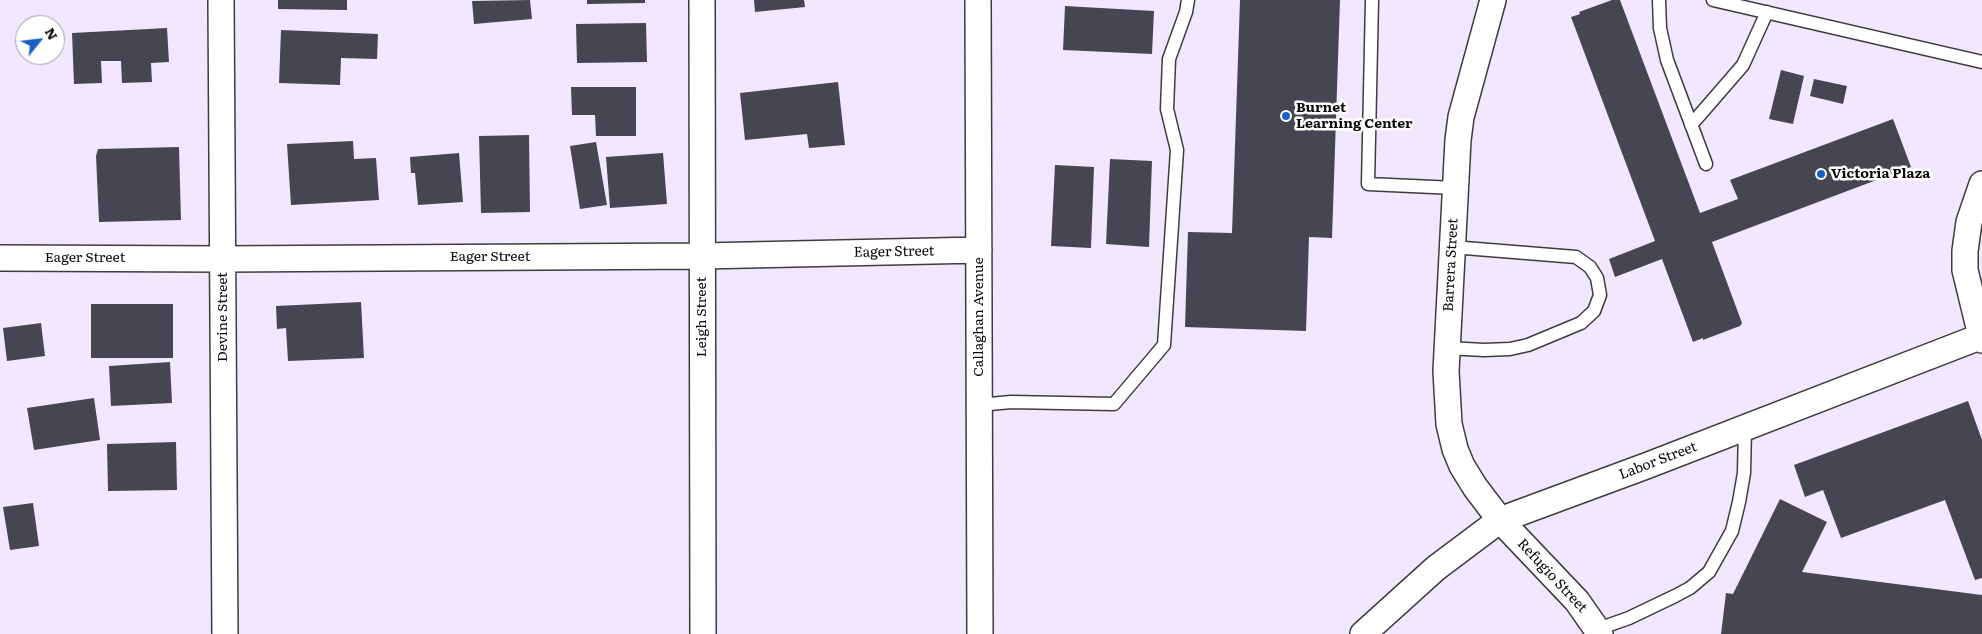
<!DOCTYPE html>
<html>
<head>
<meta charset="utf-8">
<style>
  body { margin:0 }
  #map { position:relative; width:1982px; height:634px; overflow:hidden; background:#f1e7ff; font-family:Literata,serif }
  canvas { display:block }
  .north { position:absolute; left:15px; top:15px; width:50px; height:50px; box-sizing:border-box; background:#fff; border:1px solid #9d9d9d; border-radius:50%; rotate:61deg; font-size:14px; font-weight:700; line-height:20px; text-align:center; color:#0a0a0a }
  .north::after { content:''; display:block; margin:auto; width:18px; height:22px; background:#1962c3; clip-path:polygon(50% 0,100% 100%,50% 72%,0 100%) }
</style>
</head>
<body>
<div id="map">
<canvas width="1982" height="634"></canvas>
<div class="north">N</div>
</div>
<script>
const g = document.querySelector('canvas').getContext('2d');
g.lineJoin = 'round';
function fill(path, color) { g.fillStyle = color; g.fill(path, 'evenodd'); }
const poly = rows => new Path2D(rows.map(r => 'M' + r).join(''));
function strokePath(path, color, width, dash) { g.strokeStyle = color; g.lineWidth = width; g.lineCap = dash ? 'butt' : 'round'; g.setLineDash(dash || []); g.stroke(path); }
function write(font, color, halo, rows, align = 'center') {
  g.font = font + ' Literata,serif'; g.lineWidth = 5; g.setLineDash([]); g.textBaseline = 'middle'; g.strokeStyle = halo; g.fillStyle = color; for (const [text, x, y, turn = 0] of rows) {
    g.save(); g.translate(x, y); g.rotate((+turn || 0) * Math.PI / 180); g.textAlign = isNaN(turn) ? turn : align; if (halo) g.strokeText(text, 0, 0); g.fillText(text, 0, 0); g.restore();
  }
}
const building = poly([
  [278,0,347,0,347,10,278,9],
  [530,0,532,19,474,24,472,1],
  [587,0,645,0,645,3,587,4],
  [754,0,804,0,805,7,755,12],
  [1240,0,1340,0,1332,238,1309,237,1306,331,1185,327,1188,232,1232,233],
  [1612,0,1620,0,1700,213,1738,199,1730,180,1893,119,1911,167,1712,242,1742,323,1740,326,1703,340,1703,338,1693,342,1662,259,1615,277,1609,259,1655,241,1571,17,1580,14,1579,12],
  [1065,6,1154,11,1152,54,1063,50],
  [646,23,647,62,577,63,576,24],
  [167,28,169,62,151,63,152,82,122,83,121,61,101,61,102,83,74,84,72,33],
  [281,30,378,34,377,59,341,58,340,85,279,83],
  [1781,70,1804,76,1793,124,1769,119],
  [1814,79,1847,86,1843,104,1810,96],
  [838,82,845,145,809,148,807,134,745,140,740,93],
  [571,87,636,87,636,136,596,136,595,115,572,115],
  [529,135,530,212,481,213,479,136],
  [353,141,354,159,376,158,379,200,291,205,287,144],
  [596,142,607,205,580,209,570,146],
  [179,147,181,220,99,222,96,156,98,149],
  [459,153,463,202,418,205,415,173,411,173,410,157],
  [663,153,667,204,610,208,606,157],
  [1110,159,1152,161,1149,247,1106,244],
  [1055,165,1094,167,1091,248,1051,246],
  [361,302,364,358,288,361,286,328,277,329,276,306],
  [91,304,173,304,173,358,91,358],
  [41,323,45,356,7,361,3,328],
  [170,362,172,403,111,406,109,366],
  [94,398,100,440,34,450,27,408],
  [1968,401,1982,440,1982,578,1975,580,1945,500,1841,538,1823,490,1805,497,1794,465],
  [176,442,177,490,108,491,107,444],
  [1780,499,1827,522,1802,572,1982,595,1982,634,1721,634,1726,593,1733,594],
  [33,503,39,546,10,550,3,507]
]);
const lane = poly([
  [1372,0,1368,184,1455,188],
  [1659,0,1660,28,1667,60,1706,164],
  [1713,0,1982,62],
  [1691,125,1743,65,1767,12],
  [1447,348,1484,350,1510,349,1528,345,1581,323,1594,311,1600,295,1597,278,1590,267,1576,257,1452,247],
  [979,405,1011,402,1114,404,1164,345,1177,150,1167,109,1169,59,1186,12,1188,0],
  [1598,629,1629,618,1675,596,1690,588,1709,572,1732,531,1739,502,1744,473,1745,428]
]);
const street = poly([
  [221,0,225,634],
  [702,0,703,634],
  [978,0,980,634],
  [1493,0,1461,117,1458,140,1446,371,1449,424,1455,449,1462,466,1475,487,1500,520,1577,601,1600,634],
  [1982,184,1969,222,1965,251,1965,270,1982,340],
  [0,258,222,259,702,256,979,250],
  [1363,634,1436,568,1500,520,1646,466,1982,336]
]);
const markers = [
  [1286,116,5,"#1962c3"],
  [1821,174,5,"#1962c3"]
];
const poiNames = [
  ["Burnet",1296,108],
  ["Learning Center",1296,124],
  ["Victoria Plaza",1831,174]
];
const streetNames = [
  ["Eager Street",894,252,-1],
  ["Eager Street",490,257],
  ["Eager Street",85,258],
  ["Barrera Street",1451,265,-87],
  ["Devine Street",223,317,-90],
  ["Leigh Street",702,317,-90],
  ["Callaghan Avenue",979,317,-90],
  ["Labor Street",1658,461,-21],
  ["Refugio Street",1552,576,47]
];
fill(building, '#464653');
strokePath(lane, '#3d3d3d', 15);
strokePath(street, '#3d3d3d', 28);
strokePath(lane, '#fff', 12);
strokePath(street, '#fff', 25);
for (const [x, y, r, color] of markers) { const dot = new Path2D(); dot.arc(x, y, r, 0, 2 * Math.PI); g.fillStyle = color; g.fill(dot); strokePath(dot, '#fff', 2); }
write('bold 14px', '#0a0a0a', '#fff', poiNames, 'left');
write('14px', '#0a0a0a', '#fff', streetNames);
</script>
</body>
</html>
